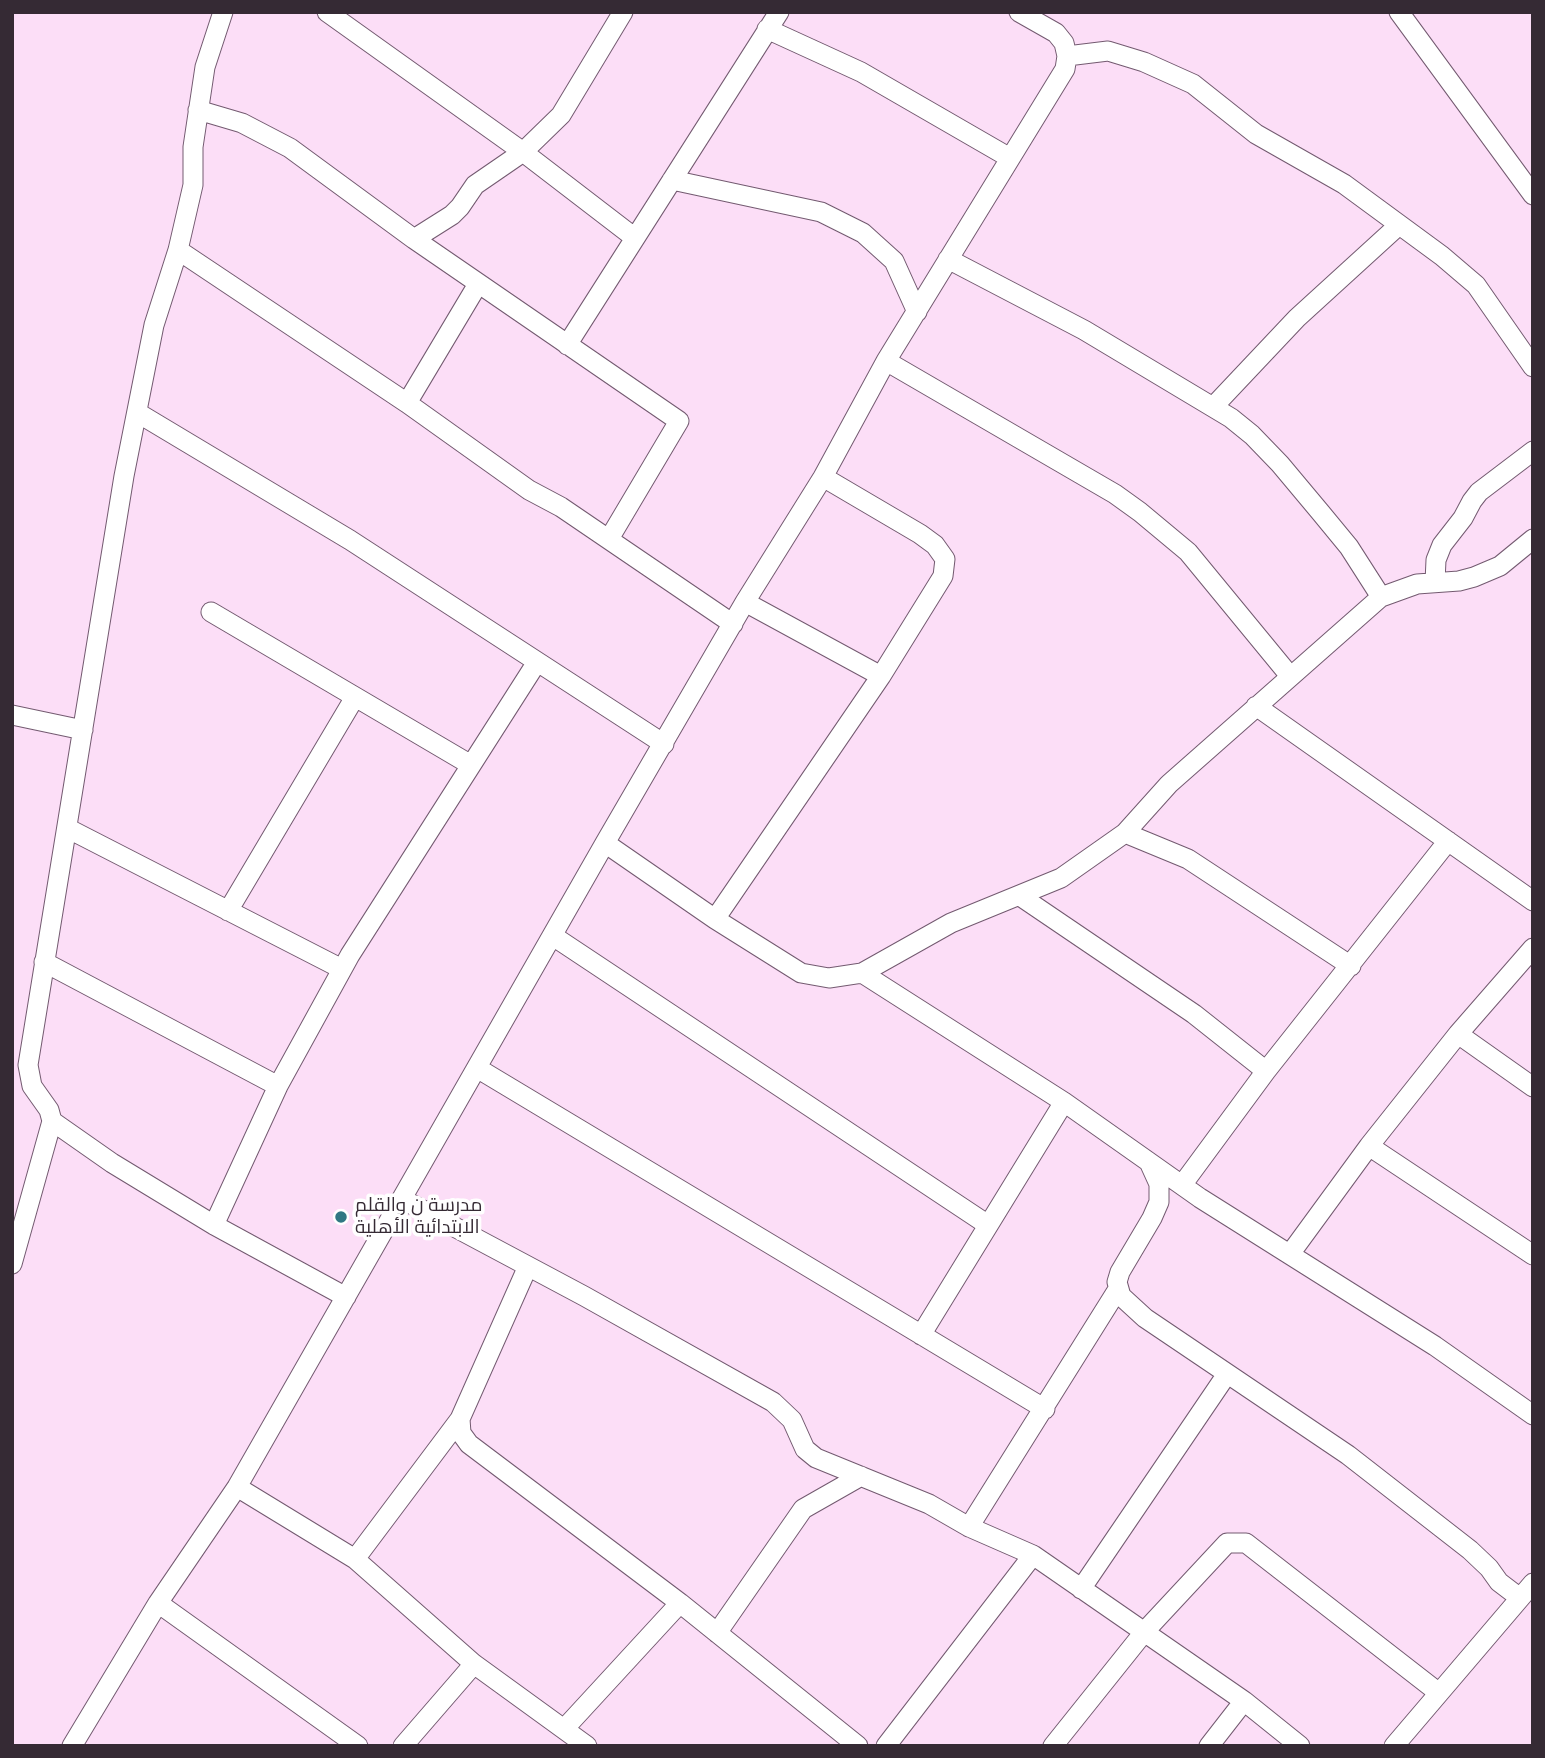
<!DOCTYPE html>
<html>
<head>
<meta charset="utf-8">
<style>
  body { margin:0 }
  #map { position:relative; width:1545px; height:1758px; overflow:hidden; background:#fcdef7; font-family:"Times New Roman",serif }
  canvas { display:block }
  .frame { position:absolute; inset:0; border:14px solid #352a34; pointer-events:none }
</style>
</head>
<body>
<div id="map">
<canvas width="1545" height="1758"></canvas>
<div class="frame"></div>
</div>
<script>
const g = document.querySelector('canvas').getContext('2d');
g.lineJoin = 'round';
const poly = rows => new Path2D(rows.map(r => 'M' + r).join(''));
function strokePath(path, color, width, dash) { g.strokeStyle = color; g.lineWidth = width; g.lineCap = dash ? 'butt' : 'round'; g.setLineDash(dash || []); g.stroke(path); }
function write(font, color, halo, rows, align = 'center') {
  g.font = font + ' "Times New Roman",Cairo,serif'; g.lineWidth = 7; g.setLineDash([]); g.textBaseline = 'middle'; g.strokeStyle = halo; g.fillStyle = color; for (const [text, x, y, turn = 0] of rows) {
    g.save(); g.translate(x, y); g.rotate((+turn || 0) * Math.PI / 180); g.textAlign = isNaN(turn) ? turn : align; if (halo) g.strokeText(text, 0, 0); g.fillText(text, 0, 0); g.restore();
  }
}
const street = poly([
  [327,12,523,152,635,238],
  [1399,12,1533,195],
  [767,29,861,72,1010,158],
  [1067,56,1108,51,1144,62,1193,84,1256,134,1344,184,1442,256,1476,285,1533,367],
  [198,110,242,123,290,148,414,239,679,421,609,539],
  [672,180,821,212,863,233,894,261,917,312],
  [414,239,452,215,460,207,475,185,523,152,561,115,623,12],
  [178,250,407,403],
  [948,259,1084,330,1231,418,1252,435,1280,464,1321,513,1349,547,1381,597],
  [478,284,407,403,529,490,561,507,733,624],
  [567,345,779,12],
  [886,361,1115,494,1140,512,1188,552,1290,676],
  [1213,407,1297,318,1399,225],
  [138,413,350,540,664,744],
  [1435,582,1436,560,1442,545,1463,518,1472,501,1479,492,1533,451],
  [745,602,881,676],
  [211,612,471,765],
  [1256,706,1533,901],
  [12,715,83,730],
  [67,828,342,969],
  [1125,833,1188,859,1351,966],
  [605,843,715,919,801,973,829,978,862,973,951,923,1061,878,1125,833,1169,784,1381,597,1417,584,1459,581,1474,577,1500,566,1533,539],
  [1020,896,1194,1014,1266,1071],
  [228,911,355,697],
  [715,919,881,676,943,576,945,559,935,545,920,534,823,477],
  [553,936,988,1225],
  [44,962,278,1086],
  [862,973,1064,1102,1200,1198,1435,1346,1533,1415],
  [1458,1034,1533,1087],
  [477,1068,1045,1409],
  [52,1121,112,1163,214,1225,346,1297],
  [1369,1146,1533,1255],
  [1149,1162,1159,1184,1159,1202,1152,1218,1120,1272,1117,1282,1121,1296,1145,1318,1348,1455,1470,1550,1489,1568,1499,1582,1520,1598],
  [1182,1185,1266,1071,1448,841],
  [402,1199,584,1296,773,1402,792,1420,805,1449,816,1458,929,1504,969,1527,1033,1555,1244,1701,1300,1746],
  [214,1225,278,1086,350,955,537,662],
  [1290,1254,1369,1146,1458,1034,1533,948],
  [12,1264,52,1121,49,1110,32,1086,28,1065,124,476,154,325,178,250,193,185,193,147,205,67,223,12],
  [528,1266,460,1419,461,1433,469,1444,680,1603,858,1746],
  [921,1335,1064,1102],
  [237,1487,355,1559,474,1664,587,1746],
  [969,1527,1118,1289],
  [355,1559,460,1419],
  [1081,1589,1227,1374],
  [158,1603,358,1746],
  [717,1633,803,1509,861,1476],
  [564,1729,680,1603],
  [72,1746,158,1603,237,1487,605,843,745,602,823,477,886,361,1065,69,1067,56,1064,43,1056,33,1019,12],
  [403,1746,474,1664],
  [886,1746,1033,1555],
  [1053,1746,1145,1631,1227,1543,1246,1543,1439,1693],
  [1209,1746,1244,1701],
  [1394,1746,1533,1583]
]);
const markers = [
  [341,1217,7,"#307783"]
];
const poiNames = [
  ["مدرسة ن والقلم",355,1206],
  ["الابتدائية الأهلية",355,1228]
];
strokePath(street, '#735a70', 21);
strokePath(street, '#fff', 19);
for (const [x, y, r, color] of markers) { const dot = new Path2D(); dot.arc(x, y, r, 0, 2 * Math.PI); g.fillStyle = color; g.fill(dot); strokePath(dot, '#fff', 2.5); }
write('19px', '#352a34', '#fff', poiNames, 'left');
</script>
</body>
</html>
